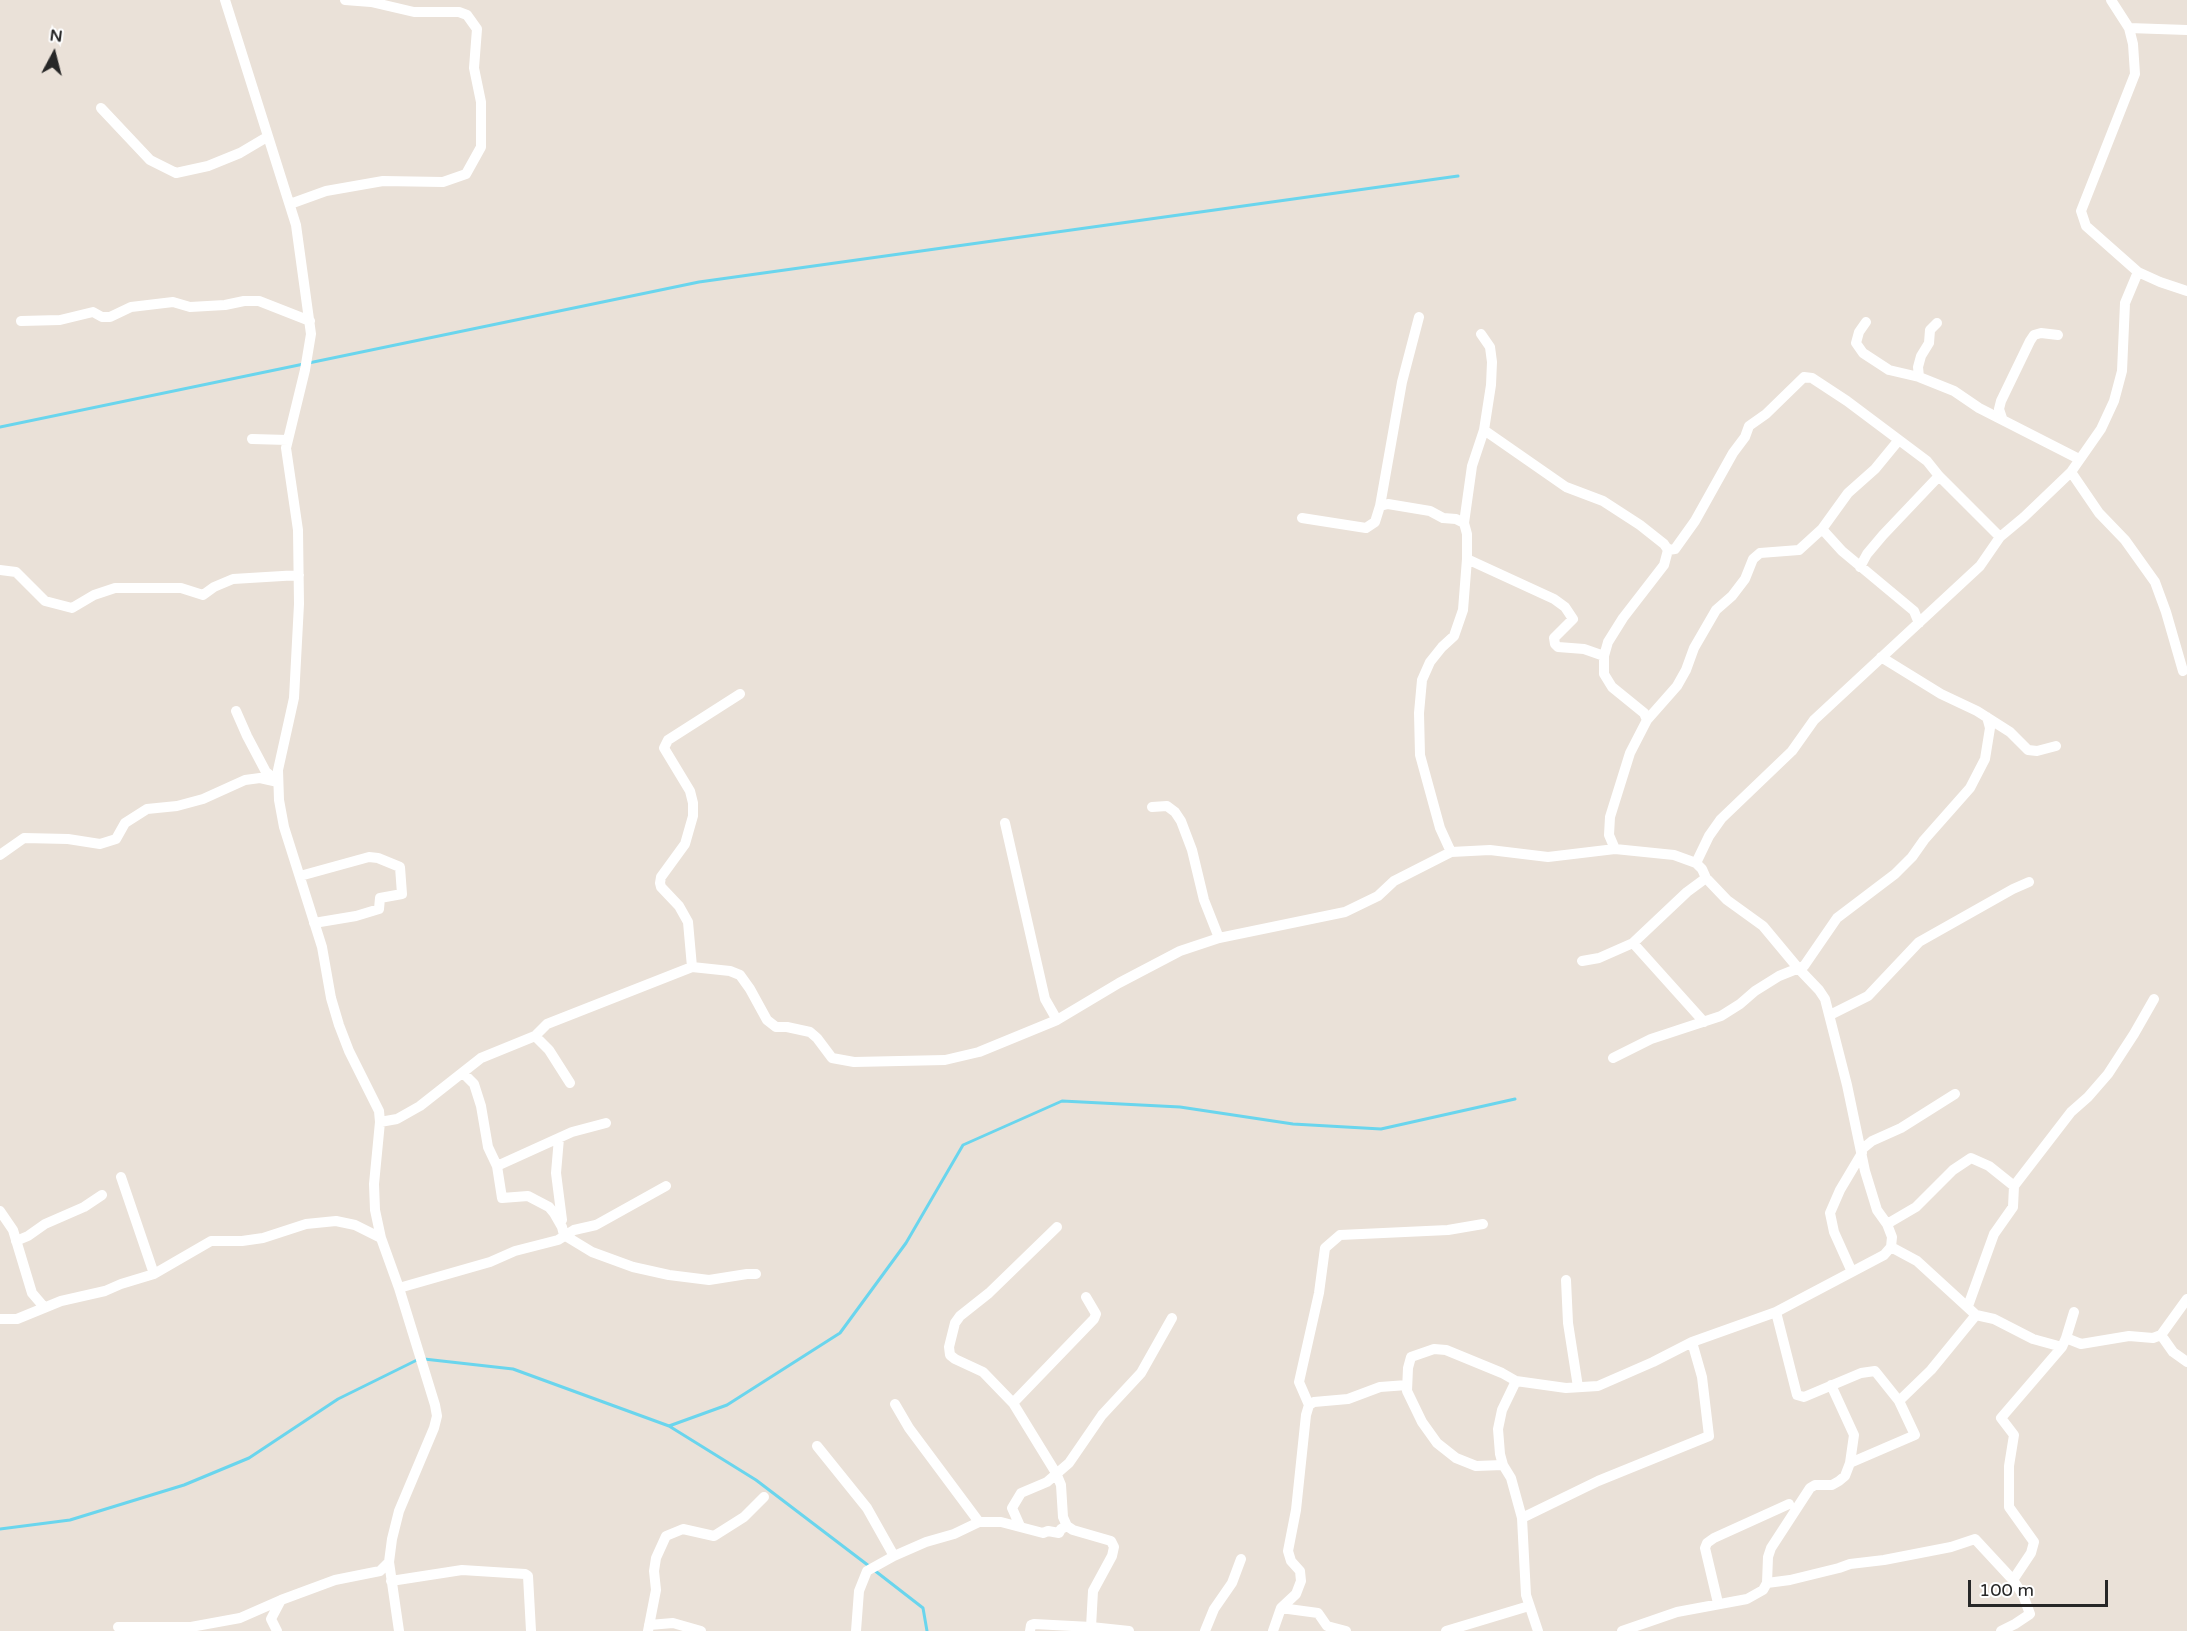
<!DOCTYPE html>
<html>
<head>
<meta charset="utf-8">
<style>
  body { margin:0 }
  #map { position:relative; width:2187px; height:1631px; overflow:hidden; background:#eae1d8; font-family:"Varela Round",sans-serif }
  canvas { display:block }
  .north { position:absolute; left:24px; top:24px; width:60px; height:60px; -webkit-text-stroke:4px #fff; paint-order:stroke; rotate:7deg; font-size:16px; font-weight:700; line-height:24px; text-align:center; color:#272727 }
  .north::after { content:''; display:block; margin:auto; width:21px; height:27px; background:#272727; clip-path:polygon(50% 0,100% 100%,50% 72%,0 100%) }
  .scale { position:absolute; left:1968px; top:1580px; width:140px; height:27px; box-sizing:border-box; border:3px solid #272727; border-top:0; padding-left:8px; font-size:18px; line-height:21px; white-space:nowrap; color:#272727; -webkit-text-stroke:4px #fff; paint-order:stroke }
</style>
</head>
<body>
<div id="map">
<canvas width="2187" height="1631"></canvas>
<div class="north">N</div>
<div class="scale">100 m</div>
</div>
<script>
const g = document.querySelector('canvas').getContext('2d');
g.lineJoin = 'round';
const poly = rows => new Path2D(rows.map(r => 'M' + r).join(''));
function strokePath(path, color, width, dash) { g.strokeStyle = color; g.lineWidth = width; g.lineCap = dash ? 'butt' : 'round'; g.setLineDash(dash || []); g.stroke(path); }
const stream = poly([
  [0,427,699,282,1458,176],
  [424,1359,513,1369,669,1426,727,1405,840,1333,906,1243,963,1145,1062,1101,1180,1107,1293,1124,1381,1129,1515,1099],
  [669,1426,756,1480,869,1566],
  [0,1529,70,1520,184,1485,249,1458,338,1399,417,1360],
  [874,1570,923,1608,927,1631]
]);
const minor = poly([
  [225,0,296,225,311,334,305,370,286,448,298,530,299,604,294,698,278,770,279,800,284,827,322,947,331,998,339,1025,349,1051,379,1111,380,1122,374,1184,375,1210,381,1238,399,1288,435,1405,437,1416,434,1428,399,1511,392,1539,389,1562,399,1631],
  [2111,0,2129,28,2133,44,2135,74,2081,211,2086,226,2138,272],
  [2129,28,2187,30],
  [101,108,150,160,176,173,208,166,240,153,267,137],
  [290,204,326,191,383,181,443,182,466,174,481,147,481,102,474,68,477,29,467,15,459,12,414,12,371,2,345,0],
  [21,321,60,320,93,312,102,317,110,317,131,307,173,302,190,307,225,305,244,301,259,301,310,321],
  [1866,322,1859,332,1856,343,1863,353,1889,370,1919,377,1954,391,1979,408,2079,459],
  [1919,377,1918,367,1921,356,1929,343,1930,330,1937,323],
  [2002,418,1999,409,2001,401,2030,341,2034,335,2041,333,2058,335],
  [1484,430,1566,487,1603,501,1640,525,1664,544,1668,550,1664,565,1623,618,1608,642,1604,656,1604,674,1612,687,1644,713,1647,720],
  [252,439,288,440],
  [2071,472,2099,513,2125,540,2155,582,2166,612,2183,671],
  [1380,506,1402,382,1419,317],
  [1302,518,1366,528,1375,522,1380,506,1388,504,1430,511,1443,518,1456,519,1464,523,1467,534,1467,559,1463,610,1454,636,1442,647,1430,662,1422,680,1419,713,1420,755,1440,828,1451,852],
  [1464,523,1472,466,1484,430,1491,385,1492,362,1490,347,1481,334],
  [1822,529,1842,551,1914,611,1919,623],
  [1668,550,1675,549,1695,521,1733,453,1745,437,1749,426,1766,414,1804,377,1812,378,1847,401,1927,461,1939,476,2000,537],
  [1467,559,1554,599,1565,607,1573,619,1554,638,1555,644,1558,647,1584,649,1604,656],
  [1860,567,1867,554,1883,535,1939,476],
  [0,570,16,572,45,601,72,608,94,595,115,588,181,588,203,595,214,587,233,579,299,575],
  [1881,657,1941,694,1977,711,2010,732,2028,750,2037,751,2056,746],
  [236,711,247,736,266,772,276,780],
  [1152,807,1167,806,1175,812,1181,821,1192,850,1204,900,1219,938],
  [1005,823,1045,999,1057,1020],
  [1615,849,1609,835,1610,817,1630,753,1647,720,1677,686,1686,670,1694,648,1716,610,1732,596,1745,579,1753,559,1760,553,1799,550,1822,529,1848,493,1875,469,1898,441],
  [0,855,24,838,68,839,100,844,116,839,125,823,147,809,177,806,203,799,245,780,260,778,278,782],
  [1696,863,1709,836,1721,819,1792,751,1814,720,1980,566,2000,537,2024,517,2071,472,2101,429,2114,401,2122,371,2125,303,2138,272,2160,282,2187,291],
  [300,876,369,857,378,858,400,867,402,894,380,898,379,909,356,916,314,923],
  [1633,943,1704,1022],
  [1582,961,1599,958,1633,943,1687,892,1706,878],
  [692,967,688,922,679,906,661,887,660,883,661,877,685,844,693,816,693,803,690,791,664,748,668,740,740,694],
  [1830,1015,1868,996,1919,942,2013,889,2029,882],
  [535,1036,549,1050,570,1083],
  [1613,1058,1651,1039,1721,1016,1740,1004,1755,991,1779,976,1804,966,1837,918,1895,874,1912,857,1924,840,1970,788,1985,759,1990,728,1987,717],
  [463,1073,474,1084,481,1106,488,1147,497,1166,502,1198,528,1196,549,1207,554,1213,562,1227,564,1235,592,1252,633,1267,669,1275,709,1280,747,1274,756,1274],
  [380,1122,397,1119,420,1106,481,1058,535,1036,547,1024,692,967,730,971,740,975,750,989,767,1020,776,1027,787,1027,810,1032,817,1038,832,1058,854,1062,945,1060,979,1052,1057,1020,1119,983,1180,951,1219,938,1345,912,1378,896,1394,881,1451,852,1490,850,1548,857,1615,849,1674,855,1696,863,1702,869,1706,878,1727,900,1763,926,1798,968,1819,990,1825,999,1847,1085,1865,1171,1877,1210,1887,1224,1892,1237,1891,1247,1884,1255,1776,1312,1692,1342,1653,1362,1598,1386,1566,1388,1516,1381,1502,1373,1446,1350,1434,1349,1411,1357,1408,1368,1407,1391,1422,1422,1437,1443,1456,1458,1476,1466,1503,1465],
  [559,1138,556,1173,562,1220],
  [1861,1150,1872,1141,1901,1128,1955,1094],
  [497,1166,572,1132,606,1123],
  [121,1177,154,1274],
  [0,1211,13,1230,32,1293,44,1307],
  [1887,1224,1916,1207,1953,1170,1971,1158,1989,1166,2014,1186],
  [1057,1227,989,1293,960,1316,955,1323,949,1347,950,1355,955,1359,983,1372,1013,1403,1056,1473,1061,1485,1063,1517,1067,1526,1073,1530,1111,1541,1114,1547,1112,1556,1093,1591,1091,1627],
  [16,1241,28,1236,45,1224,84,1207,102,1195],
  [1891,1247,1917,1261,1976,1315,1994,1319,2033,1339,2062,1347,2066,1338,2081,1344,2129,1336,2153,1338,2161,1335,2173,1352,2187,1362],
  [1852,1272,1834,1232,1830,1213,1840,1190,1862,1153],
  [1566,1280,1568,1323,1578,1387],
  [399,1288,490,1262,515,1251,558,1240,574,1230,596,1225,666,1186],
  [1968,1306,1994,1234,2013,1207,2014,1186,2071,1112,2088,1097,2108,1074,2134,1034,2154,999],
  [1776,1312,1797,1395,1804,1397,1861,1373,1875,1371,1899,1401],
  [0,1319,17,1319,61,1301,105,1291,121,1284,154,1274,211,1241,242,1241,263,1238,306,1224,336,1221,355,1225,381,1238],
  [2161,1335,2187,1299],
  [2066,1338,2074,1312],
  [1516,1381,1502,1410,1498,1429,1500,1454,1503,1465,1511,1478,1522,1518,1526,1595,1538,1631],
  [1831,1385,1854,1435,1850,1463],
  [1013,1403,1094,1319,1096,1314,1086,1297],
  [895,1404,909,1428,979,1522],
  [1309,1405,1299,1382,1319,1293,1325,1248,1340,1235,1448,1230,1483,1224],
  [817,1446,867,1508,894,1556],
  [1522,1518,1598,1481,1709,1436,1702,1377,1692,1342],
  [1020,1526,1012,1508,1021,1493,1047,1482,1069,1463,1102,1415,1141,1373,1172,1318],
  [2013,1580,2031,1553,2034,1542,2009,1507,2009,1466,2014,1435,2001,1418,2062,1347],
  [391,1581,462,1570,525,1574,528,1576,531,1631],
  [1767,1583,1790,1580,1839,1568,1850,1564,1884,1560,1951,1547,1975,1539,2013,1580,2023,1595,2030,1614,2015,1624,2001,1631],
  [1718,1603,1705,1548,1707,1543,1714,1538,1789,1504],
  [1281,1608,1318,1613,1327,1626,1346,1631],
  [649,1625,673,1623,701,1631],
  [118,1627,191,1627,240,1618,281,1600,335,1580,380,1571,389,1562],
  [277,1631,271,1619,281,1600],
  [648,1631,656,1590,654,1571,656,1558,666,1536,683,1529,714,1536,744,1517,764,1497],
  [856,1631,859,1591,867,1571,894,1556,926,1542,954,1534,979,1522,1001,1522,1043,1533,1048,1531,1059,1533,1061,1529,1067,1526],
  [1030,1631,1031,1625,1034,1624,1091,1627,1129,1631],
  [1205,1631,1214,1609,1232,1583,1241,1559],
  [1273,1631,1281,1608,1296,1594,1301,1581,1300,1571,1291,1561,1288,1551,1296,1510,1306,1415,1309,1405,1314,1402,1348,1399,1380,1387,1407,1385],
  [1446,1631,1529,1606],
  [1622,1631,1677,1612,1747,1599,1763,1590,1767,1583,1768,1557,1771,1548,1810,1488,1815,1485,1832,1485,1839,1481,1845,1476,1850,1463,1915,1435,1899,1401,1931,1370,1976,1315]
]);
strokePath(stream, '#6ad5ed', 3);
strokePath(minor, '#fff', 10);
</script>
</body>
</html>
